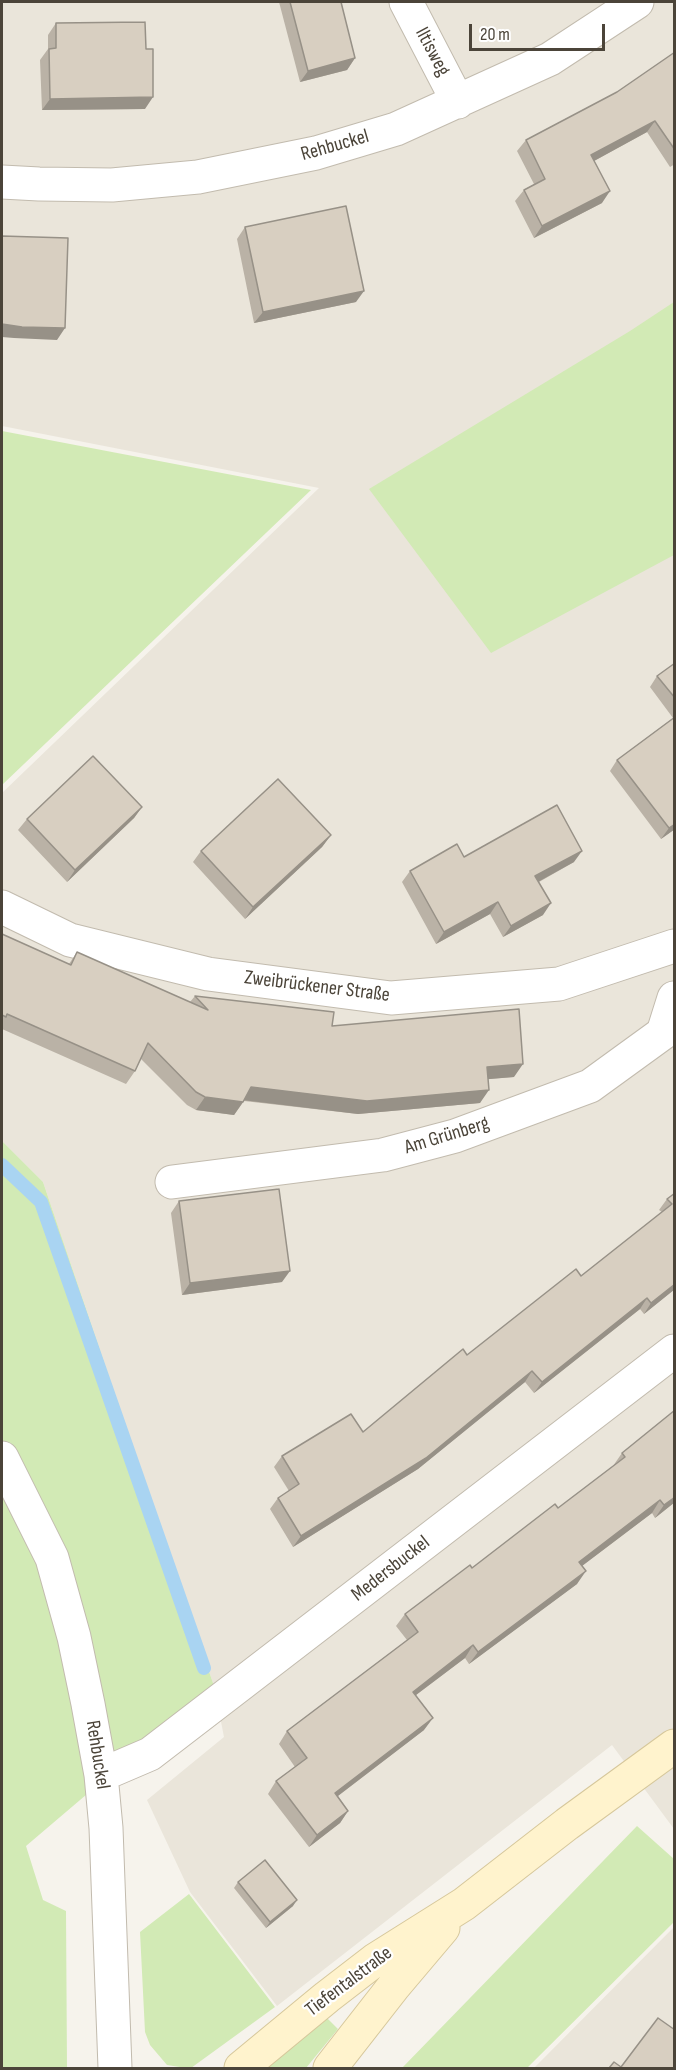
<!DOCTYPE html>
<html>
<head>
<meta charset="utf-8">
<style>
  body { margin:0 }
  #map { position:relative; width:676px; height:2070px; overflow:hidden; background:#f6f3ec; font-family:"Sofia Sans Condensed",sans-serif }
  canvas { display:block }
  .frame { position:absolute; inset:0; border:3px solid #4b4439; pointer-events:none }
  .scale { position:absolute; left:469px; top:24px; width:136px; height:27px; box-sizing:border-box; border:3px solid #4b4439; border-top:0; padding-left:8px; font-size:18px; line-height:21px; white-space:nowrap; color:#4b4439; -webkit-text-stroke:4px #fff; paint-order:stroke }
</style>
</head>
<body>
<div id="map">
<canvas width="676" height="2070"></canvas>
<div class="frame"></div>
<div class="scale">20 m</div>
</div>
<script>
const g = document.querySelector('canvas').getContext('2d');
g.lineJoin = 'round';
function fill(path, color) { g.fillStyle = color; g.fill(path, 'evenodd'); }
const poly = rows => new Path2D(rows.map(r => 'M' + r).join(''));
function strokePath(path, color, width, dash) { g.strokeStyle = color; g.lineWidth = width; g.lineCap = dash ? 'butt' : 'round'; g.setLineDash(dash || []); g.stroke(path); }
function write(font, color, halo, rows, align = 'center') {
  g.font = font + ' "Sofia Sans Condensed",sans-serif'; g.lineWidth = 4.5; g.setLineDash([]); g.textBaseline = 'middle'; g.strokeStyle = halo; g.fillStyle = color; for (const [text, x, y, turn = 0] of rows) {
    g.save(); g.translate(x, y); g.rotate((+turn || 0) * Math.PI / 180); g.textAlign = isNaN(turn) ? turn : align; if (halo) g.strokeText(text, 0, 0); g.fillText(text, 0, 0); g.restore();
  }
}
const residential = poly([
  [2,2,674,2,674,1829,612,1745,277,2006,190,1892,147,1800,224,1737,214,1686,43,1182,2,1141,2,793,319,488,2,426],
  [674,1927,674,2068,534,2068]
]);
const green = poly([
  [674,302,674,555,491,653,369,489,630,331],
  [2,431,311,490,2,785],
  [2,1141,43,1182,214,1686,26,1846,43,1900,66,1911,67,2068,2,2068],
  [637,1826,674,1859,674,1922,527,2068,402,2068],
  [189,1894,275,2007,191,2068,186,2068,167,2065,150,2045,145,2032,140,1932],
  [325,2016,338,2029,306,2068,259,2068]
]);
const stream = poly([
  [2,1165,41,1202,204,1668]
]);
const street = poly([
  [406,2,458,102],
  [2,182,39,184,112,185,198,177,316,153,396,129,550,59,637,2],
  [2,907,70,940,208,974,391,998,559,984,674,946],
  [172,1182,383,1155,455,1136,590,1086,663,1033,674,998],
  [2,1458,52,1558,74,1637,88,1704,101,1775,106,1828,115,2068],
  [101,1775,150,1754,674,1351]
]);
const secondary = poly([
  [241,2068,327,1997,375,1960,464,1904,567,1824,674,1746],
  [330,2068,394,1986,443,1928]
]);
const wall = poly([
  [279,2,341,2,355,58,347,70,300,82],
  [56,23,145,109,42,110,40,60,48,49,48,35],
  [675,52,675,164,670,167,647,132,594,161,602,203,534,238,515,201,524,190,534,184,517,151,526,140,617,92],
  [245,227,356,302,254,323,237,239],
  [675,663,675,829,661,839,610,771,617,760,673,718,650,687,657,676],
  [142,807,134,818,67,882,18,830,27,819],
  [331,835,322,847,245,919,193,862,201,851],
  [464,857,574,862,539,882,543,915,503,937,490,914,436,944,402,882,410,871],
  [2,934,69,964,77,952,190,1002,195,996,332,1026,514,1077,488,1079,480,1103,358,1114,244,1101,234,1115,196,1110,187,1105,141,1059,135,1071,126,1084,2,1029],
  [675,1193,675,1289,644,1314,640,1309,534,1393,525,1382,418,1469,293,1547,270,1509,278,1498,289,1491,274,1467,282,1456,363,1432,467,1355,581,1276,662,1212,659,1210,667,1199],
  [179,1201,282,1282,182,1295,171,1213],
  [622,1453,675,1502,655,1518,652,1513,582,1566,577,1584,469,1664,465,1658,416,1695,424,1730,338,1796,348,1811,340,1823,309,1847,268,1794,276,1781,295,1767,279,1744,287,1731,407,1640,396,1626,405,1614,558,1508,613,1466],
  [238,1882,293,1906,266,1928,234,1888]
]);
const shadedWall = poly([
  [355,58,347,70,300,82,308,71],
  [153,97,145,109,42,110,50,99],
  [655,121,647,132,583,167,591,155],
  [610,191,602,203,534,238,542,226],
  [364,291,356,302,254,323,263,312],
  [2,324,65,328,57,340,14,338,2,337],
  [142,807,134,818,67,882,75,870],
  [675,824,675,829,661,839,669,828],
  [331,835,322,847,245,919,253,907],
  [582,851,574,862,527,888,535,876],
  [498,902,490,914,436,944,444,932],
  [551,903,543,915,503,937,511,926],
  [523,1064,514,1077,478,1080,487,1067],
  [251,1087,489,1090,480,1103,358,1114,242,1100],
  [205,1097,243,1102,234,1115,196,1110],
  [290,1271,282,1282,182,1295,190,1283],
  [675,1284,675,1289,644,1314,651,1303],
  [647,1298,640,1309,534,1393,542,1382],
  [532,1371,525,1382,418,1469,293,1547,301,1536],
  [675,1497,675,1502,655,1518,664,1505],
  [660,1500,652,1513,570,1575,579,1562],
  [586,1571,577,1584,469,1664,478,1652],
  [473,1645,465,1658,404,1704,413,1692],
  [433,1718,424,1730,326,1805,335,1793],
  [348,1811,340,1823,309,1847,317,1835],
  [297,1900,293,1906,266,1928,270,1922]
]);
const building = poly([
  [290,2,341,2,355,58,308,71,290,2],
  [145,22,146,49,153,49,153,97,50,99,49,49,56,48,56,23,145,22],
  [675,52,675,150,655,121,591,155,610,191,542,226,524,190,545,179,526,140,617,92,675,52],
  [346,206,364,291,263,312,245,227,346,206],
  [2,236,68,238,65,328,22,327,2,324,2,236],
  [675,663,675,698,657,676,675,663],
  [675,717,675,824,669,828,617,760,675,717],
  [93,756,142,807,75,870,27,819,93,756],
  [278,779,331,835,253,907,201,851,278,779],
  [557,805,582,851,535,876,551,903,511,926,498,902,444,932,410,871,457,844,464,857,557,805],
  [2,934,71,965,77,952,208,1010,195,996,334,1012,332,1026,519,1009,523,1064,487,1067,489,1090,367,1101,251,1087,243,1102,205,1097,196,1092,148,1043,135,1071,7,1014,6,1017,2,1015,2,934],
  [279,1189,290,1271,190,1283,179,1201,279,1189],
  [675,1193,675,1284,651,1303,647,1298,542,1382,532,1371,426,1458,301,1536,278,1498,299,1484,282,1456,351,1414,363,1432,463,1349,467,1355,576,1269,581,1276,672,1204,667,1199,675,1193],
  [675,1410,675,1497,664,1505,660,1500,579,1562,586,1571,478,1652,473,1645,413,1692,433,1718,335,1793,348,1811,317,1835,276,1781,307,1758,287,1731,418,1632,405,1614,470,1565,472,1568,555,1504,558,1508,625,1457,622,1453,675,1410],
  [265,1860,297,1900,270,1922,238,1882,265,1860],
  [658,2018,675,2030,675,2068,609,2068,614,2062,621,2067,658,2018]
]);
const streetNames = [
  ["Iltisweg",432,52,62],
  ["Rehbuckel",335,146,-16],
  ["Zweibrückener Straße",317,987,7],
  ["Am Grünberg",447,1136,-17],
  ["Medersbuckel",391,1569,-38],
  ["Rehbuckel",97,1755,81],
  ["Tiefentalstraße",349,1982,-37]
];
fill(residential, '#eae5da');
fill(green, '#d2eab5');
strokePath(stream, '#a9d4f2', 14);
strokePath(street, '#c2bbae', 35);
strokePath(secondary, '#d6c79b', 35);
strokePath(street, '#fff', 33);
strokePath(secondary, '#fff3cd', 33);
fill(wall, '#bab2a6');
fill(shadedWall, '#979187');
fill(building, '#d8cfc1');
strokePath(building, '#979187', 1.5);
write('20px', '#4b4439', '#fff', streetNames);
</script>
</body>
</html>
